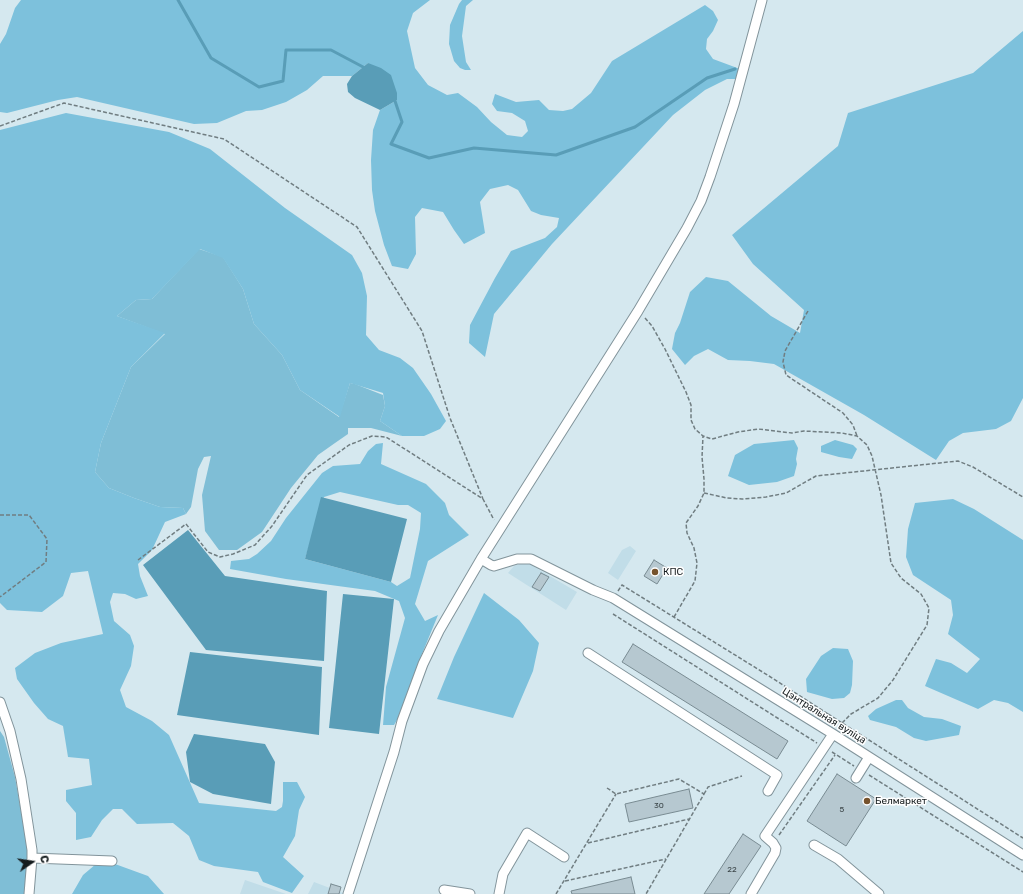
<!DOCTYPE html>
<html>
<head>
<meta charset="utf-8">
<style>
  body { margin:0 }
  #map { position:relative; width:1023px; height:894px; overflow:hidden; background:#d5e8ef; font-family:Rubik,sans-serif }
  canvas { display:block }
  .north { position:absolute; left:12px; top:842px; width:40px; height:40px; -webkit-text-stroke:3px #fff; paint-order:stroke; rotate:77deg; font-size:11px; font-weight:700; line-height:16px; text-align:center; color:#151c1e }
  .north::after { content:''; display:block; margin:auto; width:14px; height:18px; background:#151c1e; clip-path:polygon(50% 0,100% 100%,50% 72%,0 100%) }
</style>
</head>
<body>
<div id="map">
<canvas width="1023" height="894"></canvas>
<div class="north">С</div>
</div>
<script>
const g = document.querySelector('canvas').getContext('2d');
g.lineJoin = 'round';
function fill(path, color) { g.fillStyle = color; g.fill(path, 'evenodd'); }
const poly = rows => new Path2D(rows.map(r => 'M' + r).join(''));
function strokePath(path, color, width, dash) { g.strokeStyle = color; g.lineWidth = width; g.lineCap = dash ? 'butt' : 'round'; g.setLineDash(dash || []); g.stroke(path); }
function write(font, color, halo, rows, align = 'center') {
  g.font = font + ' Rubik,sans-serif'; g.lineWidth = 3; g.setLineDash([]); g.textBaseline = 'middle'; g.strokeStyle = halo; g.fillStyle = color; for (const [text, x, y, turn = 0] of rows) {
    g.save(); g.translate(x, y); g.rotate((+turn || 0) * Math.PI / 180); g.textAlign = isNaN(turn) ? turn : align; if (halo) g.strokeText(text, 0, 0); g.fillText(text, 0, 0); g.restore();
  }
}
const built = poly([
  [630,546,636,551,618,580,608,573,622,550],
  [526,562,577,592,566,610,508,573,514,566],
  [245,880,286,894,240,894],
  [314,882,343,893,343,894,308,894]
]);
const green = poly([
  [199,249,223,257,243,289,254,324,282,355,300,390,339,417,350,383,355,384,383,395,385,406,380,421,402,436,371,428,348,428,348,434,335,443,318,455,291,488,262,532,237,550,219,550,205,531,202,495,211,456,204,457,198,469,191,507,186,514,183,508,160,507,134,498,109,488,95,472,101,443,131,367,165,334,117,316,136,300,152,299],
  [0,731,4,737,15,777,27,845,27,866,24,894,0,894]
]);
const forest = poly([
  [21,0,430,0,413,13,407,31,415,68,428,85,447,95,458,93,477,107,491,122,507,135,522,137,528,131,525,121,512,113,497,111,492,104,495,94,516,102,539,100,549,110,563,111,572,109,591,93,612,61,705,5,713,11,718,20,713,31,707,39,706,49,713,59,740,69,736,79,727,79,705,90,673,115,552,244,494,314,485,357,469,343,470,325,495,278,511,251,545,238,557,227,559,218,541,215,531,211,518,190,508,185,490,189,480,202,485,233,464,244,454,230,443,212,422,208,415,217,416,254,408,269,392,266,384,245,375,211,372,190,371,160,373,130,380,110,397,100,368,63,352,76,323,76,307,90,286,102,262,110,246,111,217,123,194,124,77,97,58,100,7,113,0,112,0,44,6,34,15,8],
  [462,0,473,0,466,6,462,36,466,62,471,70,465,70,460,68,454,61,449,44,450,25,459,4],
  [1023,31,1023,398,1011,421,996,429,963,433,949,441,936,460,864,415,774,364,750,361,728,360,708,349,694,356,685,365,672,349,675,333,680,323,690,292,706,277,728,281,771,316,800,333,804,310,753,264,732,235,838,146,848,113,973,73],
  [66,113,169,132,210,149,285,208,352,255,362,273,367,296,366,335,379,350,400,358,413,368,431,394,446,421,440,429,424,436,402,436,380,421,385,406,383,393,350,383,340,417,300,390,282,355,254,324,243,289,223,258,200,249,152,299,136,300,117,316,165,333,131,367,101,443,95,472,109,488,134,498,160,507,183,508,186,514,165,522,152,550,138,564,140,576,148,596,136,599,125,594,113,593,110,602,114,621,130,635,134,646,131,666,120,690,126,707,152,721,169,735,199,803,276,811,282,807,283,801,283,782,297,782,305,797,299,810,295,836,283,857,304,876,292,893,263,882,258,872,214,866,199,860,189,836,173,823,137,824,122,809,113,809,102,820,91,837,76,840,76,813,66,801,66,790,92,785,89,759,68,757,63,726,48,719,34,703,17,679,15,668,35,653,61,643,103,634,88,571,71,573,63,596,42,612,7,610,0,603,0,130],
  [794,440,798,448,796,459,797,464,794,476,777,482,749,485,728,476,735,455,754,444],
  [835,440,853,445,857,449,852,459,839,457,821,452,821,446],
  [383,443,381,464,426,484,445,503,449,515,469,535,428,561,415,604,425,621,438,615,422,654,405,707,394,725,383,725,386,687,405,618,399,601,375,591,286,579,230,569,231,561,249,559,257,554,271,541,286,518,322,473,333,466,360,464,368,451,376,444],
  [340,492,398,505,408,505,421,513,420,529,410,578,397,586,391,582,305,559,324,497],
  [953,499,974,509,1023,540,1023,712,1008,703,994,700,978,709,925,686,936,659,951,663,967,673,980,659,948,634,953,615,951,600,913,575,906,557,908,529,915,503],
  [484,593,519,620,539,643,533,671,513,718,437,699,454,657],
  [833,648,848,649,853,661,852,685,850,693,844,698,832,699,807,692,806,679,821,656],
  [896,700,902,700,908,708,924,717,942,719,961,726,959,735,926,741,914,738,896,727,870,720,868,716,876,709],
  [96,864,115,864,148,876,164,894,72,894,83,875]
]);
const water = poly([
  [368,63,381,68,391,75,397,93,397,100,380,110,355,98,348,92,347,84,352,76],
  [321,497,407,519,391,582,305,559],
  [188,530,225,576,327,591,324,661,206,650,143,565],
  [343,594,394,599,379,734,329,728],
  [190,652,322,667,319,735,177,715],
  [194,734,265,744,275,762,271,804,213,794,190,782,186,752]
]);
const stream = poly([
  [178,0,211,58,259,87,283,81,286,50,331,50,365,68],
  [394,98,402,122,391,144,429,158,474,148,556,155,635,127,707,78,735,69]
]);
const building = poly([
  [654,560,667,568,657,584,644,576,654,560],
  [541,573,549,577,540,591,532,587,541,573],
  [633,644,788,741,777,759,622,662,633,644],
  [837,774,876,799,846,846,807,821,837,774],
  [689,789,693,808,629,822,625,804,689,789],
  [743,834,761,846,729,894,704,894,743,834],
  [631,877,635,894,572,894,571,891,631,877],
  [331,884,341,887,339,894,328,894,331,884]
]);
const path = poly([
  [0,126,64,103,224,139,357,227,422,331,450,418,483,499],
  [808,311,785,351,783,362,786,375,843,413,853,425,857,436],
  [645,318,652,326,665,349,686,392,691,405,691,420,695,429,703,436,712,439,738,432,758,429,792,433,804,431,842,433,857,436,867,445,872,456,881,495,891,563,901,578,921,594,929,608,927,625,893,680,878,698,851,714,842,723],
  [704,493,727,498,742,499,766,497,786,493,816,476,958,461,973,467,1023,497],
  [0,515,29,515,47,539,46,562,0,597],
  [138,560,186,524,208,552,220,557,233,554,255,545,272,526,307,475,349,445,372,436,386,437,483,499,494,520],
  [618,591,622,585,769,676,828,714,825,720],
  [613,614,817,743],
  [674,617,695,581,697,563,694,548,687,533,686,523,698,506,704,493,704,479,702,457,703,436],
  [828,714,1023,838],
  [832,752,854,766],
  [869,775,1023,872],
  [607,788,616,794,679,779,704,794,646,894],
  [704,794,708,787,742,776],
  [779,835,835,755],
  [588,843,689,819],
  [565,881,666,859],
  [556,894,616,794]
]);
const minor = poly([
  [481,559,491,565,494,566,517,559,531,559,593,590,613,598,833,734,1023,855],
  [588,653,777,775,768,791],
  [0,702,10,731,21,779,32,850,32,858,29,894],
  [856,778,869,757],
  [814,845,838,859,879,894],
  [32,858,112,861],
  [444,890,470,894],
  [348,894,394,752,402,721,423,664,439,631,481,559,638,311,687,228,701,201,710,177,734,104,762,0],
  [499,894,503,874,527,833,564,857],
  [751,894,775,853,776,848,773,843,765,836,833,734]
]);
const markers = [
  [655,572,4,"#76522c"],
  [867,801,4,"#76522c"]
];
const numberNames = [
  ["30",659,806],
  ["5",842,810],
  ["22",732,870]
];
const poiNames = [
  ["КПС",663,572],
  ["Белмаркет",875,801]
];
const streetNames = [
  ["Цэнтральная вуліца",824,716,32]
];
fill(built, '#c1dde8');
fill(green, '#7fbed6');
fill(forest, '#7dc1dc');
fill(water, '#599db7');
strokePath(stream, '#599db7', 3);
fill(building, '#b6c8d0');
strokePath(building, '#798b92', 1);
strokePath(minor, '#82949b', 11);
strokePath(path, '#707d81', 1.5, [4, 2]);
strokePath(minor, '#fff', 9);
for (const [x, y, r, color] of markers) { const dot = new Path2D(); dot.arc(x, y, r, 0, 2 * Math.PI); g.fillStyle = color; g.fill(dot); strokePath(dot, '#fff', 1.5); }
write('8px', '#3d474a', null, numberNames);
write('10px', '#151c1e', '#fff', poiNames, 'left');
write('10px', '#151c1e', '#fff', streetNames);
</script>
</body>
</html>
